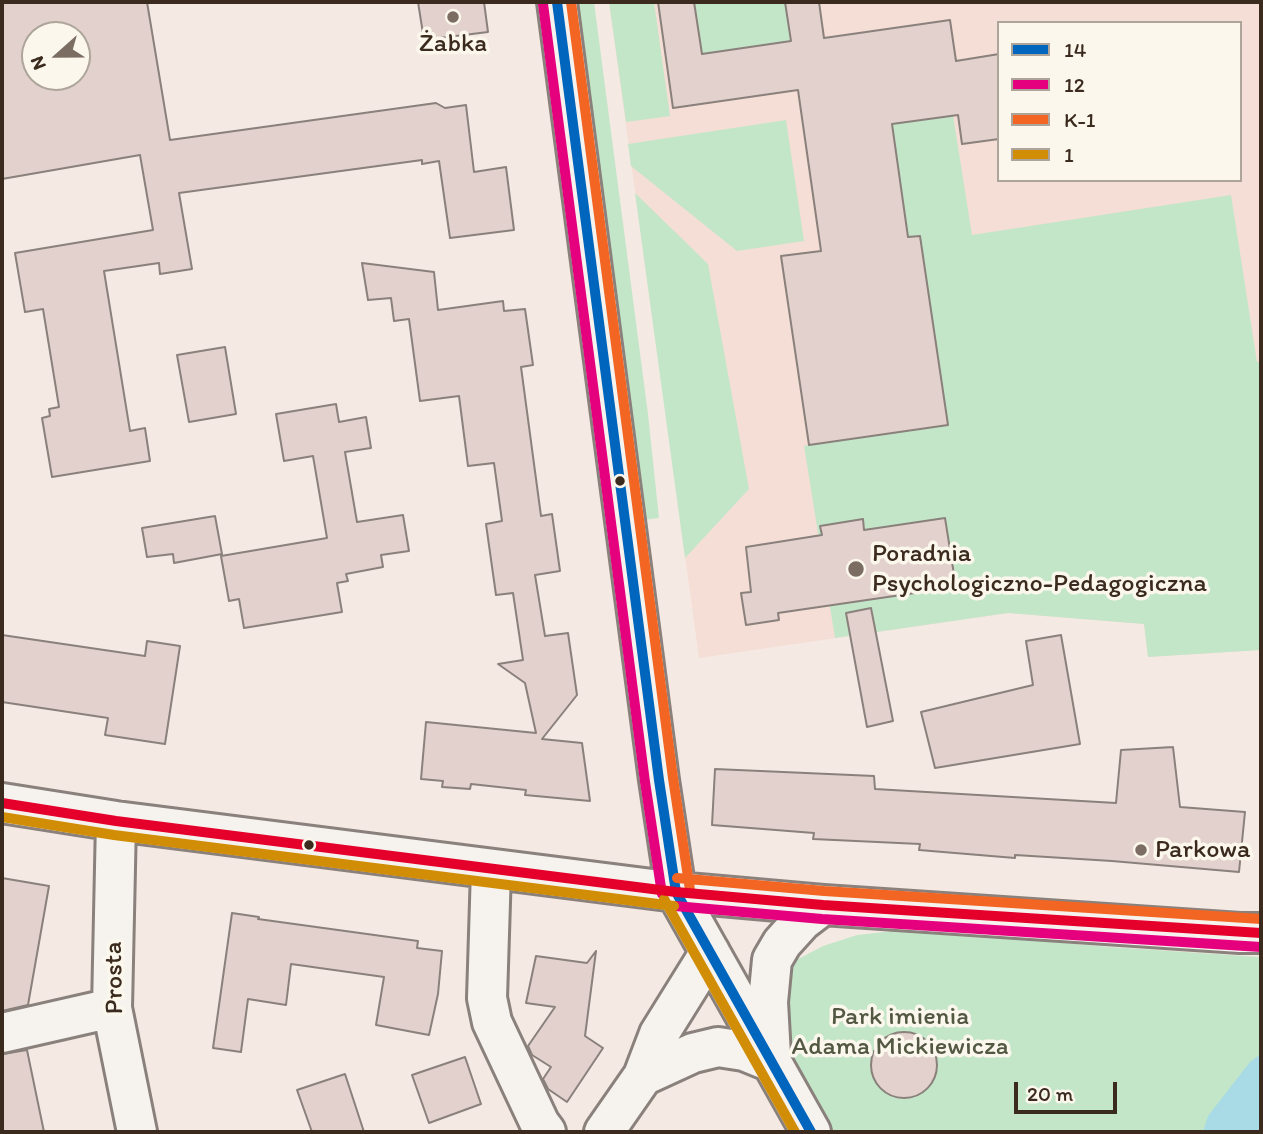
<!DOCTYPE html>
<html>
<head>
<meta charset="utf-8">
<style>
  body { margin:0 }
  #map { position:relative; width:1263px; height:1134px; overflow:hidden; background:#f5e9e3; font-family:Itim,sans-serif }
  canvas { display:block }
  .frame { position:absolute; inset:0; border:4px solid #3b2a1e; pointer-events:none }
  .legend { position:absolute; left:997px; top:21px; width:245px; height:161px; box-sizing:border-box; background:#fbf7ec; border:2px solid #aea59a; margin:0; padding:9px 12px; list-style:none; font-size:21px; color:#3b2a1e }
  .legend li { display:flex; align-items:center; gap:14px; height:35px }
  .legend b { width:35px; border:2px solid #aea59a }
  .north { position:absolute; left:21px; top:21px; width:70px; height:70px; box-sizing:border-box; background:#fbf7ec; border:2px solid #aea59a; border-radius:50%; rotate:249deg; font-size:19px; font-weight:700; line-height:28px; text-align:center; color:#3b2a1e }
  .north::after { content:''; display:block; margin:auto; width:24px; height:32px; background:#7c6d63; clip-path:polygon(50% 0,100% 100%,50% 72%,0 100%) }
  .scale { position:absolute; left:1014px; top:1082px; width:103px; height:32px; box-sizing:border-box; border:4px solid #3b2a1e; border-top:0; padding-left:9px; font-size:21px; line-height:24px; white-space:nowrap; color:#3b2a1e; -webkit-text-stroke:5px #fbf7ec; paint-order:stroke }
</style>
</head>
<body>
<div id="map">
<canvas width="1263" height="1134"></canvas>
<div class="frame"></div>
<ul class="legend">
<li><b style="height:9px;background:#0065bd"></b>14</li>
<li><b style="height:9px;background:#e5007d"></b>12</li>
<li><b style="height:9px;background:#f26522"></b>K-1</li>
<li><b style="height:9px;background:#d18d06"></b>1</li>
</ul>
<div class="north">N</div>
<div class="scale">20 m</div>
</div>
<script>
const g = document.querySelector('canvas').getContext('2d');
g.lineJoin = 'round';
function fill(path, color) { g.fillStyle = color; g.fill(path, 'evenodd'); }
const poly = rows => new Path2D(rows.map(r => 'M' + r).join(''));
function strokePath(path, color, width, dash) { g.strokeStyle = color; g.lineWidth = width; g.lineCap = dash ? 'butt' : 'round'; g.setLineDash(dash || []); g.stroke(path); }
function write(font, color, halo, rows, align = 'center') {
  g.font = font + ' Itim,sans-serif'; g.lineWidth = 7; g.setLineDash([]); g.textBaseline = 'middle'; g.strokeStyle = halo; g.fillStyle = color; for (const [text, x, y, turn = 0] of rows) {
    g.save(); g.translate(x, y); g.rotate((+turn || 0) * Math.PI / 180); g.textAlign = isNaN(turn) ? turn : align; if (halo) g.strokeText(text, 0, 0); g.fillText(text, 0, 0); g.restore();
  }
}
const built = poly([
  [609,2,1261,2,1261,650,1148,657,1144,624,1008,613,699,658],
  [999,23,1240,23,1240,180,999,180]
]);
const green = poly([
  [572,2,594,2,648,414,659,518,643,520],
  [609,2,654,2,670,116,626,122],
  [694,2,785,2,790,41,702,54],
  [953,115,972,235,1231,195,1257,362,1261,362,1261,650,1148,657,1144,624,1008,613,835,638,804,446,947,425,920,236,908,237,892,124],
  [786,120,804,241,737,251,631,166,628,144],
  [635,193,708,264,749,489,685,558],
  [911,929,1110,947,1261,957,1261,1132,824,1132,761,1027,781,968,823,946,857,935]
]);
const water = poly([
  [1261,1054,1261,1132,1203,1132,1208,1116,1250,1062]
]);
const building = poly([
  [2,2,147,2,170,140,436,103,445,108,466,105,474,172,506,167,514,230,450,238,439,161,422,164,422,160,179,193,192,269,160,274,159,263,104,271,130,431,145,428,150,461,52,477,42,418,50,416,49,409,59,407,43,309,25,312,15,253,153,230,140,155,2,179,2,2],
  [35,35,77,35,77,77,35,77,35,35],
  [418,2,484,2,488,32,424,40,418,2],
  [658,2,694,2,702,54,791,41,785,2,819,2,824,38,950,20,956,61,999,54,999,139,962,144,958,115,892,124,908,237,920,236,948,425,809,445,781,256,821,251,798,90,673,108,658,2],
  [362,263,434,272,438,310,503,301,504,311,525,309,533,365,521,367,541,516,552,514,560,571,535,575,545,636,568,633,577,695,542,739,582,743,590,801,525,795,526,790,471,784,470,789,442,787,443,781,421,779,426,722,536,733,525,683,498,664,523,660,513,593,496,595,486,524,502,521,494,463,468,466,459,396,420,401,409,319,394,321,391,298,368,300,362,263],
  [225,347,236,414,189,422,177,355,225,347],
  [336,404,339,422,366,417,371,448,345,452,357,522,403,515,409,551,381,555,383,567,346,574,348,581,337,583,342,612,244,628,239,599,229,601,221,556,327,538,313,456,284,461,276,414,336,404],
  [215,516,222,554,174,563,173,554,147,557,142,528,215,516],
  [945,518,956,587,778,613,779,620,746,625,741,593,751,592,746,547,822,535,820,526,863,519,864,530,945,518],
  [871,608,893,721,867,727,846,613,871,608],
  [2,635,145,656,147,641,180,646,165,744,105,735,108,718,2,702,2,635],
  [1061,635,1080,744,935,768,921,712,1033,685,1026,641,1061,635],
  [1173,747,1180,807,1245,812,1239,872,1112,861,1015,855,1015,858,919,850,920,844,813,839,814,833,712,825,715,769,874,776,875,789,1116,803,1121,750,1173,747],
  [2,878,49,886,28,1005,2,1011,2,878],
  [232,913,259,917,258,919,418,941,417,948,442,951,438,994,429,1035,376,1025,384,977,291,964,286,1005,248,999,241,1052,213,1048,232,913],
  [596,951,585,1036,603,1048,567,1102,548,1089,543,1079,551,1067,532,1055,528,1046,555,1007,526,1003,536,956,587,963,596,951],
  '871 1065a33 33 0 1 1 66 0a33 33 0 1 1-66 0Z',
  [27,1050,44,1132,2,1132,2,1054,27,1050],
  [465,1057,481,1104,429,1123,412,1075,465,1057],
  [345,1074,364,1132,312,1132,297,1090,345,1074]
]);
const minor = poly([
  [557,2,659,780,676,892,811,1132],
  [2,803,116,821,676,892,823,905,1240,933,1261,933],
  [116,821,112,1008,137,1132],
  [491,870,487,998,492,1022,540,1124,546,1132],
  [2,1033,112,1008],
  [771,1056,768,1002,772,960,782,943,802,921,823,905],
  [643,1076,693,1053,718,1047,744,1051,771,1062],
  [604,1132,643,1076,659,1034,710,952]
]);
const bus1 = poly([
  [557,2,659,780,676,892,811,1132]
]);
const bus2 = poly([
  [543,4,645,782,662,894],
  [675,906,822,919,1261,947]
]);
const bus3 = poly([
  [571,2,673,778,690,890],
  [677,878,824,891,1261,919]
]);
const bus4 = poly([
  [2,817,114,835,674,906],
  [664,899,795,1132]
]);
const bus5 = poly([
  [2,803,116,821,676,892,823,905,1261,933]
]);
const markers = [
  [453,17,7,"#7c6d63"],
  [620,481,6,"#3b2a1e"],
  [856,569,9,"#7c6d63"],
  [309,845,6,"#3b2a1e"],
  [1141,850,7,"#7c6d63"]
];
const poiNames = [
  ["Żabka",453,44,"center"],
  ["Poradnia",872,554],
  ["Psychologiczno-Pedagogiczna",872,584],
  ["Parkowa",1155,850]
];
const streetNames = [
  ["Prosta",115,978,-91]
];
const parkNames = [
  ["Park imienia",900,1017],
  ["Adama Mickiewicza",900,1047]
];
fill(built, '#f5ded5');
fill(green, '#c4e6c8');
fill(water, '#a8dbe5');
fill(building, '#e2d1cc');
strokePath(building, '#8a817c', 2);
strokePath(minor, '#8a817c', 44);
strokePath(minor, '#f6f3ef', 38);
strokePath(bus1, '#0065bd', 10);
strokePath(bus2, '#e5007d', 10);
strokePath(bus3, '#f26522', 10);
strokePath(bus4, '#d18d06', 10);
strokePath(bus5, '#e4002b', 10);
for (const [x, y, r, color] of markers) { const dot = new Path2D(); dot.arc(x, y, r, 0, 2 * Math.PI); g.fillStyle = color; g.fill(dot); strokePath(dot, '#fbf7ec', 2.5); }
write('26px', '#3b2a1e', '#fbf7ec', poiNames, 'left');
write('26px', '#3b2a1e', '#fbf7ec', streetNames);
write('26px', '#535843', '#fbf7ec', parkNames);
</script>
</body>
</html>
